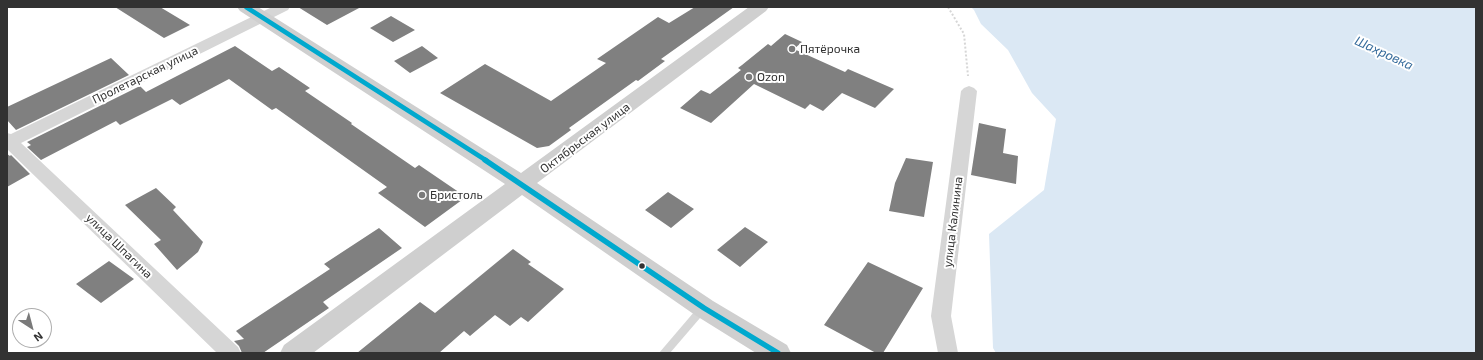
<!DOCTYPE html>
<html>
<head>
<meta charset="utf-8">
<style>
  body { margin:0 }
  #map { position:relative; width:1483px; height:360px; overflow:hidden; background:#fff; font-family:"Exo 2",sans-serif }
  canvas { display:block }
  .frame { position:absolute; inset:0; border:8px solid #323232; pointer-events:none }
  .north { position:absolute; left:12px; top:308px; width:40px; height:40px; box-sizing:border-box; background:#fff; border:1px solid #adadad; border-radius:50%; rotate:144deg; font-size:11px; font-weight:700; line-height:16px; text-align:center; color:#323232 }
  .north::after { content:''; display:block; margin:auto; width:14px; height:18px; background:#7a7a7a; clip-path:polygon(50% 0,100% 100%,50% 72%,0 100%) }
</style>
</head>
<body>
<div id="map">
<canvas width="1483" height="360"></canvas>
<div class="frame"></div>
<div class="north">N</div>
</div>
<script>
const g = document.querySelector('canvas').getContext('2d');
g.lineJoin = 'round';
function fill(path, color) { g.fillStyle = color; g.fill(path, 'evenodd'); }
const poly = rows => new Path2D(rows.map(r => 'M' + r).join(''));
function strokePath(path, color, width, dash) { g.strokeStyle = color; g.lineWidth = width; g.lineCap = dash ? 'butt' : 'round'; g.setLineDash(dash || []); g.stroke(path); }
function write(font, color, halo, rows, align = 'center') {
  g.font = font + ' "Exo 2",sans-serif'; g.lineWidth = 4; g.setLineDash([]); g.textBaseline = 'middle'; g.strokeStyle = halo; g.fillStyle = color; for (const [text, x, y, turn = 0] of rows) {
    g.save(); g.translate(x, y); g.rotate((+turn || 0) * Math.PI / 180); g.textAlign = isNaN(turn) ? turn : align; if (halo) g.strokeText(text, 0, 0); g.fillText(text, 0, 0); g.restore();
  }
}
const water = poly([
  [971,7,1476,7,1476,353,996,353,993,348,989,234,1044,190,1056,119,1032,93,1008,50,981,24,974,10]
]);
const building = poly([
  [115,7,160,7,190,25,164,38],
  [298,7,361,7,327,25],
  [695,7,734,7,661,59,665,61,638,81,636,80,569,128,571,130,549,146,537,148,440,93,485,64,551,101,606,63,597,59,658,17,669,23],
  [391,16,415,30,393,42,370,28],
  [785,34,802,42,794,49,845,72,848,69,894,89,875,108,842,93,823,111,810,104,805,109,754,84,711,123,680,108,701,90,710,94,741,70,738,68,742,65,768,44,771,46],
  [235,46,272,71,279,67,310,88,305,91,352,123,351,124,415,168,419,165,466,197,425,227,378,193,387,187,276,108,272,110,229,79,180,105,172,99,120,125,116,121,41,160,27,147,31,145,27,142,140,86,146,92],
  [422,46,438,58,410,73,394,61],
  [111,58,129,75,16,130,7,120,7,107],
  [979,123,1006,129,1003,153,1018,156,1016,184,971,175],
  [7,154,10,156,11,155,30,174,7,187],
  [906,158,933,162,924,217,889,211,895,183],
  [156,188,176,207,173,210,203,242,198,252,177,270,154,244,161,240,125,205],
  [668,192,694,209,671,228,645,210],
  [745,227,768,242,740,267,717,250],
  [379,228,402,248,323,302,329,308,263,353,242,353,239,346,234,341,244,339,236,331,330,269,324,264],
  [513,249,531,262,528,264,564,289,528,322,521,317,510,326,495,315,470,336,464,331,439,353,357,353,420,302,435,313],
  [109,261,134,279,101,303,76,284],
  [868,262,923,288,883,353,876,353,824,325]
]);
const path = poly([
  [948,7,964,34,968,76]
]);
const lane = poly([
  [703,304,706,305,708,308,706,311,670,353,659,353,700,305,703,304]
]);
const street = poly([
  [272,7,290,7,288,10,21,143,238,347,241,353,217,353,7,149,7,133,11,134,272,7],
  [969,86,974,88,977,91,951,316,958,353,938,353,931,316,961,91,964,88,969,86]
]);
const secondary = poly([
  [237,7,258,7,521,173,749,7,769,7,766,11,537,183,713,301,787,345,791,353,756,353,695,315,522,195,313,353,280,353,284,345,505,184,240,11,237,7]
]);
const bus1Far1 = poly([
  [246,7,487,161]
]);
const bus1 = poly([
  [485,160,704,308,778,353]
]);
const markers = [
  [792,49,4,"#7a7a7a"],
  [749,77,4,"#7a7a7a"],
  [422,195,4,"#7a7a7a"],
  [642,266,3.5,"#323232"]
];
const poiNames = [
  ["Пятёрочка",800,49],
  ["Ozon",757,77],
  ["Бристоль",430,195]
];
const streetNames = [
  ["Пролетарская улица",145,75,-26],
  ["Октябрьская улица",585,138,-37],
  ["улица Калинина",953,222,-83],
  ["улица Шпагина",119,246,44]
];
const waterNames = [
  ["Шахровка",1384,53,25]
];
fill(water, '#dbe8f4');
fill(building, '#808080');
strokePath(path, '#d6d6d6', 2, [2, 2]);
fill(lane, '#d6d6d6');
fill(street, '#d6d6d6');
fill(secondary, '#cfcfcf');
strokePath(bus1Far1, '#00a9ce', 4.5);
strokePath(bus1, '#00a9ce', 5.5);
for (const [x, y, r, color] of markers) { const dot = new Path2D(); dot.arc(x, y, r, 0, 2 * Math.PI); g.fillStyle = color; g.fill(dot); strokePath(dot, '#fff', 1.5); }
write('12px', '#323232', '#fff', poiNames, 'left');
write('12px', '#323232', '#fff', streetNames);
write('italic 13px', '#376c9c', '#fff', waterNames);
</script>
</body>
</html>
